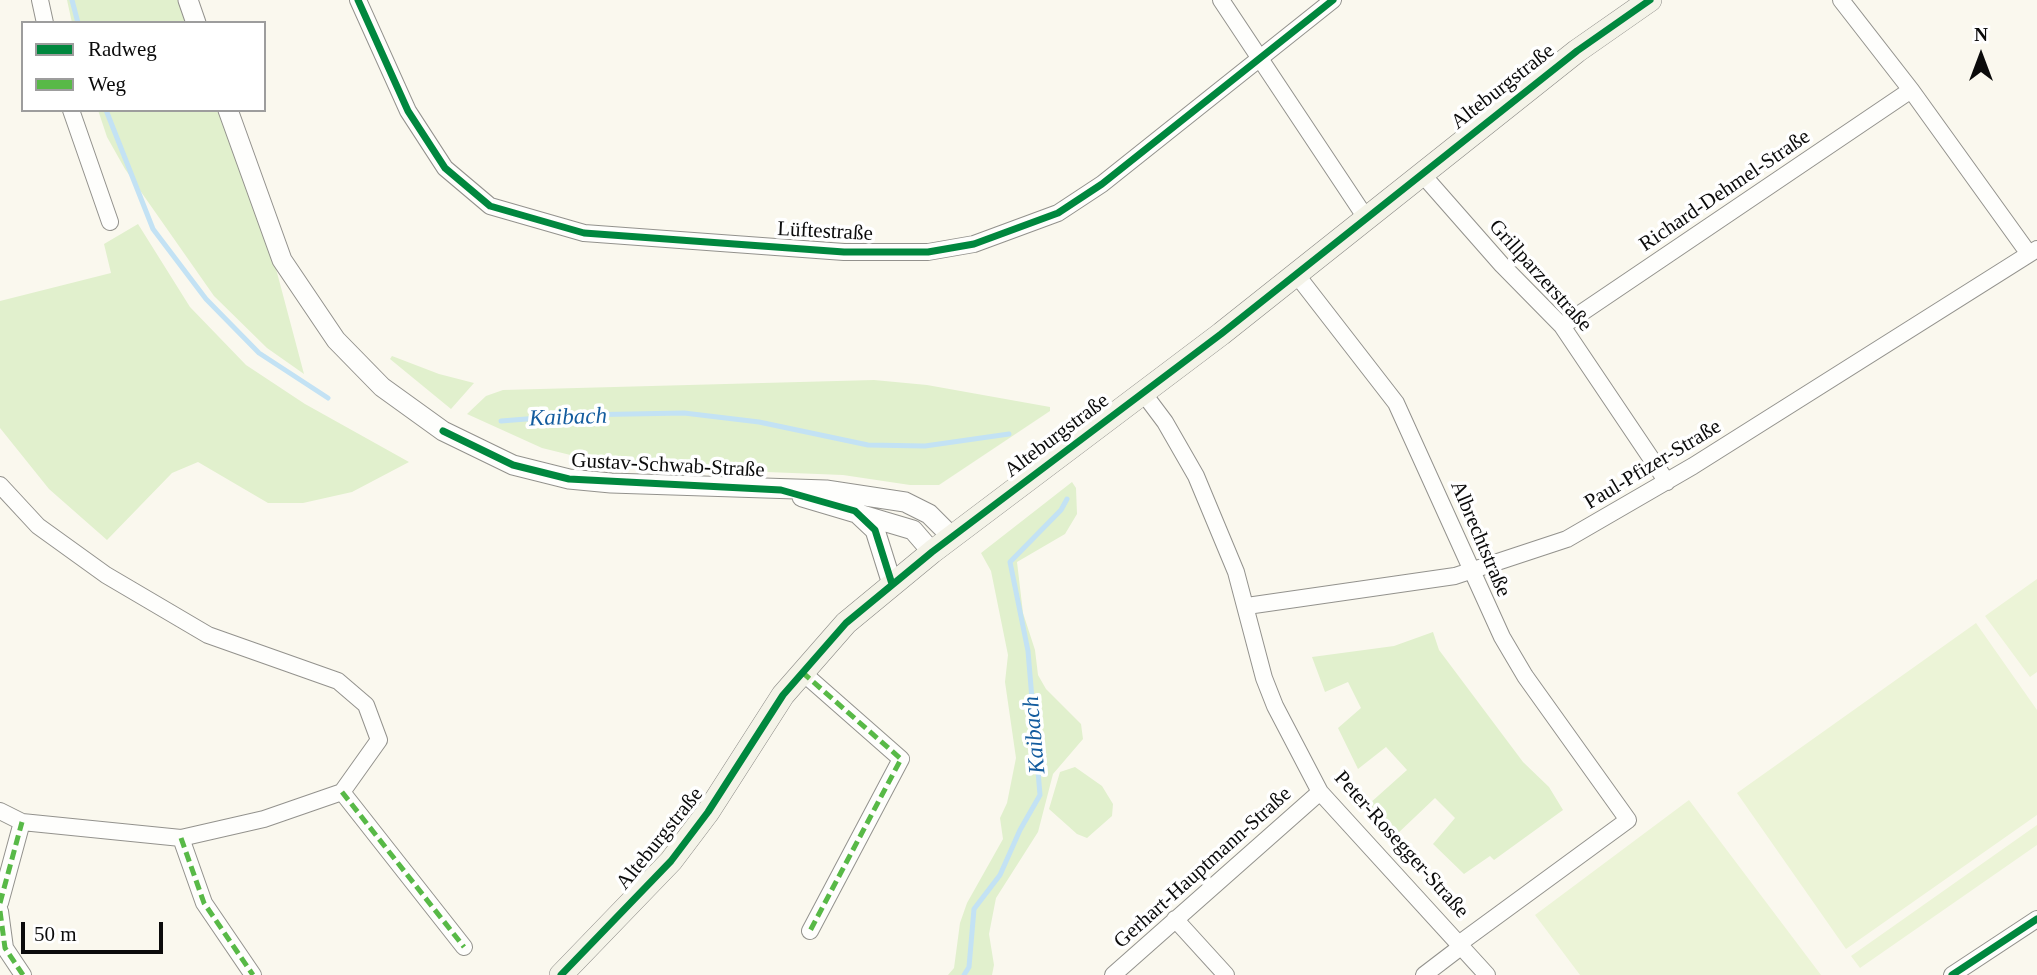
<!DOCTYPE html>
<html>
<head>
<meta charset="utf-8">
<style>
  body { margin:0 }
  #map { position:relative; width:2037px; height:975px; overflow:hidden; background:#faf8ee; font-family:"Times New Roman",serif }
  canvas { display:block }
  .legend { position:absolute; left:21px; top:21px; width:245px; height:91px; box-sizing:border-box; background:#fff; border:2px solid #9d9d9d; margin:0; padding:9px 12px; list-style:none; font-size:21px; color:#0b0b0b }
  .legend li { display:flex; align-items:center; gap:14px; height:35px }
  .legend b { width:35px; border:2px solid #9d9d9d }
  .north { position:absolute; left:1946px; top:21px; width:70px; height:70px; -webkit-text-stroke:5px #fff; paint-order:stroke; rotate:0deg; font-size:19px; font-weight:700; line-height:28px; text-align:center; color:#0b0b0b }
  .north::after { content:''; display:block; margin:auto; width:24px; height:32px; background:#0b0b0b; clip-path:polygon(50% 0,100% 100%,50% 72%,0 100%) }
  .scale { position:absolute; left:21px; top:922px; width:142px; height:32px; box-sizing:border-box; border:4px solid #0b0b0b; border-top:0; padding-left:9px; font-size:21px; line-height:24px; white-space:nowrap; color:#0b0b0b; -webkit-text-stroke:5px #fff; paint-order:stroke }
</style>
</head>
<body>
<div id="map">
<canvas width="2037" height="975"></canvas>
<ul class="legend">
<li><b style="height:9px;background:#00873e"></b>Radweg</li>
<li><b style="height:9px;background:#58b947"></b>Weg</li>
</ul>
<div class="north">N</div>
<div class="scale">50 m</div>
</div>
<script>
const g = document.querySelector('canvas').getContext('2d');
g.lineJoin = 'round';
function fill(path, color) { g.fillStyle = color; g.fill(path, 'evenodd'); }
const poly = rows => new Path2D(rows.map(r => 'M' + r).join(''));
function strokePath(path, color, width, dash) { g.strokeStyle = color; g.lineWidth = width; g.lineCap = dash ? 'butt' : 'round'; g.setLineDash(dash || []); g.stroke(path); }
function write(font, color, halo, rows, align = 'center') {
  g.font = font + ' "Times New Roman",serif'; g.lineWidth = 7; g.setLineDash([]); g.textBaseline = 'middle'; g.strokeStyle = halo; g.fillStyle = color; for (const [text, x, y, turn = 0] of rows) {
    g.save(); g.translate(x, y); g.rotate((+turn || 0) * Math.PI / 180); g.textAlign = isNaN(turn) ? turn : align; if (halo) g.strokeText(text, 0, 0); g.fillText(text, 0, 0); g.restore();
  }
}
const green = poly([
  [67,0,178,0,187,23,72,23],
  [98,110,219,110,275,265,304,374,267,348,214,296,125,169,107,137],
  [138,224,190,307,246,365,305,404,409,462,352,492,303,503,268,503,198,462,172,473,107,540,49,489,0,428,0,301,111,273,104,244],
  [392,356,439,374,474,383,451,409,390,359],
  [874,380,927,385,1050,407,1050,411,939,485,910,485,843,475,615,466,542,448,467,414,486,396,503,390],
  [1072,482,1076,488,1077,514,1065,534,1017,562,1023,613,1035,650,1038,675,1046,689,1081,724,1083,739,1053,774,1038,832,996,898,989,934,994,965,992,975,948,975,954,968,960,923,967,903,1003,839,1000,818,1007,803,1016,758,1005,682,1008,655,991,571,981,553],
  [1433,632,1439,650,1523,762,1549,787,1563,810,1494,860,1490,856,1464,874,1433,844,1455,818,1435,798,1395,836,1369,804,1407,770,1386,747,1358,769,1338,728,1361,708,1348,682,1325,692,1312,657,1394,646],
  [1075,767,1102,786,1113,804,1112,816,1087,838,1077,834,1049,809,1060,772]
]);
const pitch = poly([
  [2037,579,2037,672,2030,677,1985,616],
  [1976,623,2037,710,2037,815,1846,949,1737,793],
  [1689,800,1821,975,1580,975,1535,915],
  [2037,825,2037,845,1860,968,1851,956]
]);
const stream = poly([
  [72,0,78,23],
  [106,110,153,229,206,299,259,353,328,398],
  [501,421,577,415,684,413,759,422,868,445,925,446,1009,434],
  [964,975,969,967,974,909,1000,875,1020,830,1040,795,1028,651,1010,562,1061,510,1067,499]
]);
const minor = poly([
  [40,0,45,23],
  [358,0,408,111,445,168,490,206,584,233,844,252,928,252,974,244,1058,213,1102,184,1333,0],
  [1221,0,1366,218],
  [1841,0,1911,90,2029,254],
  [71,110,110,222],
  [1422,174,1502,265,1562,326,1667,482],
  [1296,274,1396,403,1502,637,1525,676,1628,820,1460,943],
  [1562,326,1911,90],
  [1144,394,1165,422,1196,476,1236,572,1264,678,1275,706,1320,792,1487,975],
  [0,485,38,526,106,575,208,635,338,681,366,705,379,740,342,792,264,819,181,838,22,822,0,811],
  [1247,606,1455,576,1567,539,1693,466,2037,249],
  [802,672,901,759,810,931],
  [342,792,464,947],
  [181,838,204,903,253,975],
  [0,903,22,822],
  [0,911,5,948,23,975],
  [1175,919,1226,975],
  [1113,975,1320,792],
  [1424,975,1462,946],
  [1952,975,2037,919]
]);
const tertiary = poly([
  [188,0,196,23],
  [228,110,282,260,336,340,382,387,443,431,513,465,569,479,611,483,826,490,905,502,929,514,952,537],
  [802,497,913,530,932,552],
  [858,514,875,530,892,584]
]);
const secondary = poly([
  [561,975,671,861,708,812,783,695,846,623,932,552,1221,334,1577,51,1650,0]
]);
const quiet = poly([
  [802,672,901,759,810,931],
  [342,792,464,947],
  [181,838,204,903,253,975],
  [0,903,22,822],
  [0,911,5,948,23,975]
]);
const cycleway = poly([
  [358,0,408,111,445,168,490,206,584,233,844,252,928,252,974,244,1058,213,1102,184,1333,0],
  [443,431,513,465,569,479,781,490,855,511,875,530,892,584],
  [561,975,671,861,708,812,783,695,846,623,932,552,1221,334,1577,51,1650,0],
  [1952,975,2037,919]
]);
const streetNames = [
  ["Alteburgstraße",1503,87,-38],
  ["Richard-Dehmel-Straße",1725,191,-34],
  ["Lüftestraße",825,232,3],
  ["Grillparzerstraße",1540,276,48],
  ["Alteburgstraße",1057,436,-37],
  ["Paul-Pfizer-Straße",1653,465,-31],
  ["Gustav-Schwab-Straße",668,466,3],
  ["Albrechtstraße",1480,539,67],
  ["Alteburgstraße",660,839,-51],
  ["Peter-Rosegger-Straße",1401,845,48],
  ["Gerhart-Hauptmann-Straße",1203,868,-42]
];
const waterNames = [
  ["Kaibach",568,418,-2],
  ["Kaibach",1035,735,-95]
];
fill(green, '#e1f0cd');
fill(pitch, '#ecf4d7');
strokePath(stream, '#c3e2f4', 5);
strokePath(minor, '#93928d', 18);
strokePath(tertiary, '#93928d', 21);
strokePath(secondary, '#898884', 24);
strokePath(minor, '#fefefc', 16);
strokePath(tertiary, '#fefefc', 19);
strokePath(secondary, '#f4f3e8', 23);
strokePath(quiet, '#58b947', 5, [10, 5]);
strokePath(cycleway, '#00873e', 7);
write('21px', '#0b0b0b', '#fff', streetNames);
write('italic 23px', '#135c9e', '#fff', waterNames);
</script>
</body>
</html>
